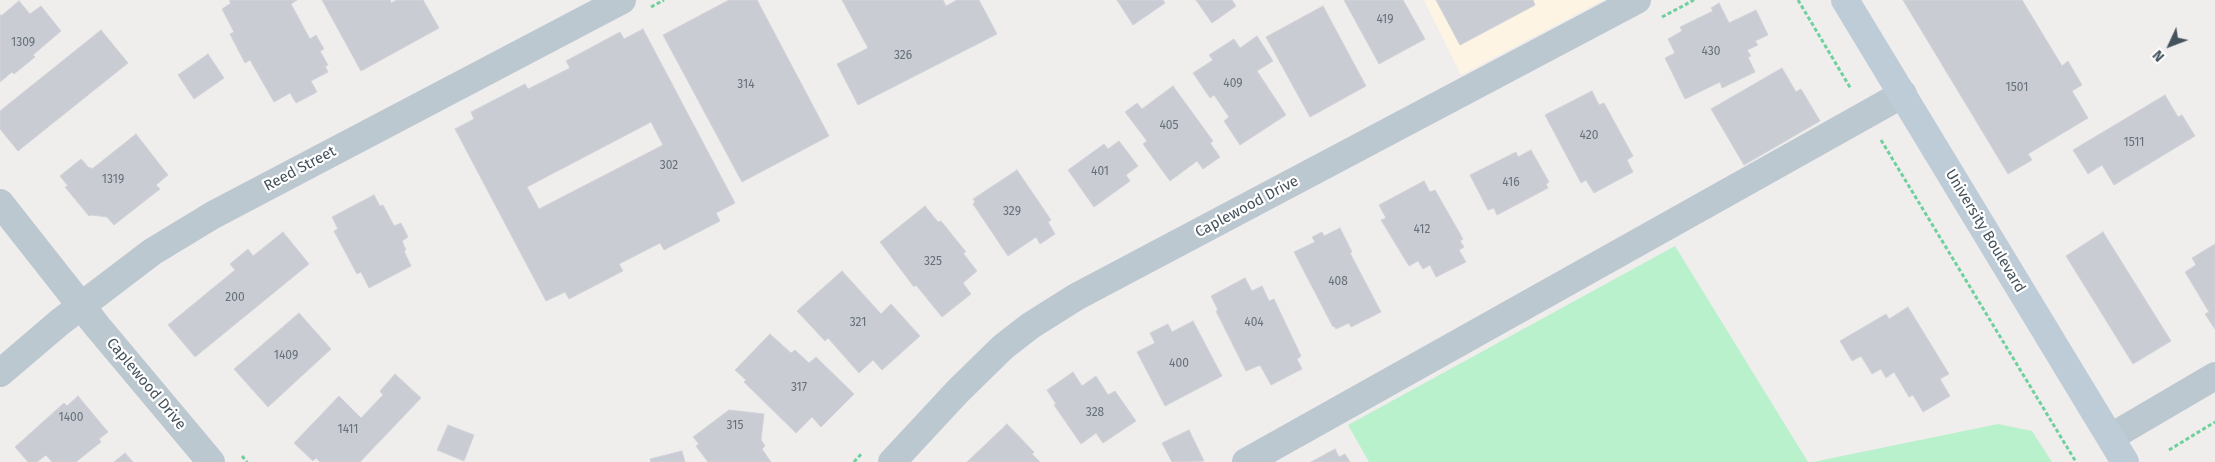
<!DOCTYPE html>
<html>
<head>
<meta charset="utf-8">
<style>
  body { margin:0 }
  #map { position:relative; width:2215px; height:462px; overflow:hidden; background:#f0eded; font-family:"Fira Sans",sans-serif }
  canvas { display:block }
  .north { position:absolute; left:2145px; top:20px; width:50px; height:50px; -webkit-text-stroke:4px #fff; paint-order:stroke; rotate:227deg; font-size:14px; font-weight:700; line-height:20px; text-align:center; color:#44525c }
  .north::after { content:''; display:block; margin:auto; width:18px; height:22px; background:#44525c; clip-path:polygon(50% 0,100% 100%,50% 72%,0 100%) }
</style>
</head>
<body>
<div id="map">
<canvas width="2215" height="462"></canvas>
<div class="north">N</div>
</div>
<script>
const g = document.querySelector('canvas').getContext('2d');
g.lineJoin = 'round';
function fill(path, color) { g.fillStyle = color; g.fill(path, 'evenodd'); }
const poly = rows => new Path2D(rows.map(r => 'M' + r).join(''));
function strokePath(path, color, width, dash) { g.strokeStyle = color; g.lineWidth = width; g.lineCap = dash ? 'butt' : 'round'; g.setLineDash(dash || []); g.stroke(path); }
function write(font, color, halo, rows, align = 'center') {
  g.font = font + ' "Fira Sans",sans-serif'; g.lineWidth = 4.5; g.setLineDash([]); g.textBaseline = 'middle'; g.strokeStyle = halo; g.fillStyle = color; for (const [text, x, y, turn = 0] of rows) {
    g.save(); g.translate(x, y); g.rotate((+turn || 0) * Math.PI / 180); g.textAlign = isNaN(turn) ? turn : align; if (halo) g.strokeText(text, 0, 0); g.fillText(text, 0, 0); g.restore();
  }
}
const commercial = poly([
  [1424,0,1603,0,1461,75]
]);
const green = poly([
  [1675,246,1808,462,1369,462,1348,425],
  [1998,424,2032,431,2052,462,1813,462]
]);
const building = poly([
  [231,0,297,0,291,4,310,39,316,35,324,49,320,51,328,65,325,66,328,72,311,81,317,92,296,103,290,93,274,102,250,60,245,63,230,34,234,32,222,9,231,3,229,1,231,0],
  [322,0,390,0,391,3,397,0,423,0,439,28,361,71,322,0],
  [729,0,757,0,829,136,742,182,663,35,729,0],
  [842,0,943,0,946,6,957,0,979,0,997,34,858,105,837,64,868,48,842,0],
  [1117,0,1163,0,1165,3,1133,25,1117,0],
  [1196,0,1232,0,1236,6,1212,23,1196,0],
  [1344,0,1403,0,1425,39,1379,64,1344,0],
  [1436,0,1533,0,1535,5,1460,45,1436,0],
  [1903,0,2022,0,2062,66,2068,61,2082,85,2072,91,2088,118,2028,154,2032,160,2008,174,1903,0],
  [19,1,30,14,41,6,61,31,33,55,35,57,14,74,12,72,0,82,0,14,1,16,19,1],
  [1719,3,1729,23,1756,10,1768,35,1755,41,1758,45,1747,50,1751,56,1748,57,1755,72,1722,88,1720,82,1685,99,1665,58,1675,53,1668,39,1682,31,1680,27,1713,11,1711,8,1719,3],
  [1323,6,1366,86,1310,117,1266,37,1323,6],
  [643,29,735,203,716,213,720,221,664,250,660,243,619,264,623,271,569,299,565,292,546,301,455,129,474,119,471,112,525,84,528,89,570,68,566,61,620,32,624,39,643,29],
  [651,122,663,145,539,209,527,187,651,122],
  [101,30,128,63,18,151,0,129,0,111,101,30],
  [1257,36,1273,61,1257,71,1286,115,1240,145,1224,121,1229,117,1214,95,1210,98,1193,73,1213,60,1209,55,1234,39,1240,48,1257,36],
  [208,54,224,78,194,99,178,75,208,54],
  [1782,68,1796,92,1801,89,1820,121,1744,165,1711,109,1782,68],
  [1173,86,1213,141,1210,143,1220,157,1203,169,1197,161,1170,181,1143,144,1147,141,1125,112,1137,103,1142,109,1173,86],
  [1592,91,1599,105,1604,103,1633,156,1627,160,1633,172,1594,193,1586,180,1581,183,1545,115,1592,91],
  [2165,95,2178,117,2182,115,2195,136,2114,185,2102,165,2088,174,2073,150,2165,95],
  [136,134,168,175,156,185,160,189,114,225,107,217,92,215,89,216,65,187,68,186,60,176,81,159,89,168,90,167,92,169,136,134],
  [1119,141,1138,166,1126,175,1130,181,1094,207,1068,170,1104,144,1108,149,1119,141],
  [1531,150,1549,182,1546,184,1548,188,1497,215,1494,208,1488,210,1470,175,1516,152,1518,157,1531,150],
  [1017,170,1051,220,1048,222,1055,234,1040,244,1036,237,1008,256,973,204,975,202,973,199,1017,170],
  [1424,181,1430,192,1435,190,1463,239,1460,241,1464,247,1459,250,1466,262,1436,277,1430,265,1423,269,1418,261,1409,266,1381,220,1386,218,1379,205,1424,181],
  [374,195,380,206,383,205,394,226,401,223,408,237,402,241,406,250,404,251,411,266,369,288,361,272,357,274,334,231,338,229,332,217,374,195],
  [925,206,938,222,941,221,966,252,963,253,977,271,963,283,971,294,942,317,916,285,914,287,880,242,925,206],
  [1340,228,1352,252,1350,253,1381,312,1351,327,1349,323,1336,329,1334,326,1333,327,1294,252,1315,242,1312,237,1322,232,1324,236,1340,228],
  [283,232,309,264,195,357,168,325,235,270,230,264,248,249,253,256,283,232],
  [2103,232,2171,341,2133,364,2066,256,2103,232],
  [2215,244,2215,329,2205,314,2209,312,2185,272,2196,265,2192,258,2215,244],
  [842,271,881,314,891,304,920,336,882,370,873,360,859,373,828,338,825,341,797,311,842,271],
  [1245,278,1252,291,1262,286,1269,301,1274,299,1301,356,1297,359,1302,369,1271,385,1260,365,1246,371,1216,311,1218,310,1211,296,1245,278],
  [1908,307,1949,374,1940,379,1950,396,1923,412,1913,395,1909,397,1894,372,1886,378,1881,369,1872,374,1861,356,1852,361,1840,341,1886,314,1889,319,1908,307],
  [299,313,331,349,268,407,234,369,299,313],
  [1193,321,1222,376,1165,406,1137,352,1155,343,1150,333,1168,324,1172,332,1193,321],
  [770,334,791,353,795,350,809,363,816,357,854,394,821,427,812,417,796,433,744,382,746,380,735,370,770,334],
  [1073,372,1082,386,1096,376,1108,395,1115,391,1136,421,1103,443,1096,433,1081,444,1054,405,1056,404,1047,390,1073,372],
  [395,374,421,398,360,462,320,462,316,458,313,461,294,443,339,396,361,418,383,395,380,391,395,374],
  [78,396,108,432,99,439,101,442,76,462,52,462,46,455,37,462,28,462,15,447,64,403,67,406,78,396],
  [729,410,764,414,761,440,765,446,762,449,771,462,708,462,696,446,699,444,693,437,729,410],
  [1007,424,1034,452,1032,454,1040,462,967,462,1007,424],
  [448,425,474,435,464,461,437,450,448,425],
  [1189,430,1204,461,1172,462,1162,443,1189,430],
  [1335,449,1339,457,1345,454,1350,462,1311,462,1335,449],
  [682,451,685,462,651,462,650,459,682,451],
  [125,453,133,462,114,462,125,453]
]);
const path = poly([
  [1798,0,1851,89],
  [651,7,664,0],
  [1662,17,1694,0],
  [1881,140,2076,462],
  [2169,450,2215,422],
  [242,456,247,462],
  [854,462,862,453]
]);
const street = poly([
  [0,203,97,326,211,462],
  [0,373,60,322,152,252,213,215,622,0],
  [2111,437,2215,376],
  [892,462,958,391,1003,347,1030,326,1076,297,1637,0],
  [1246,462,1903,94]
]);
const secondary = poly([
  [1845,0,2125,462]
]);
const numberNames = [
  ["419",1385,20],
  ["1309",23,43],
  ["430",1711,52],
  ["326",903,56],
  ["409",1233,84],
  ["314",746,85],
  ["1501",2017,88],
  ["405",1169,126],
  ["420",1589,136],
  ["1511",2134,143],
  ["302",669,166],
  ["401",1100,172],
  ["1319",113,180],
  ["416",1511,183],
  ["329",1012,212],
  ["412",1422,230],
  ["325",933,262],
  ["408",1338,282],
  ["200",235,298],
  ["321",858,323],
  ["404",1254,323],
  ["1409",286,356],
  ["400",1179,364],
  ["317",799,388],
  ["328",1095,413],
  ["1400",71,418],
  ["315",735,426],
  ["1411",348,430]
];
const streetNames = [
  ["Reed Street",300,169,-28],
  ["Caplewood Drive",1247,207,-28],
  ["University Boulevard",1985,231,59],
  ["Caplewood Drive",146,384,50]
];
fill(commercial, '#fdf4e4');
fill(green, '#b8f1cb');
fill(building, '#c9ccd2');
strokePath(building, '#d1d3d9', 1);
strokePath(path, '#6ed19c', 3, [4, 2.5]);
strokePath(street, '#bcc8d0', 28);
strokePath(secondary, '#beccd8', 28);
write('12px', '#65707a', null, numberNames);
write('15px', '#44525c', '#fff', streetNames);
</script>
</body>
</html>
